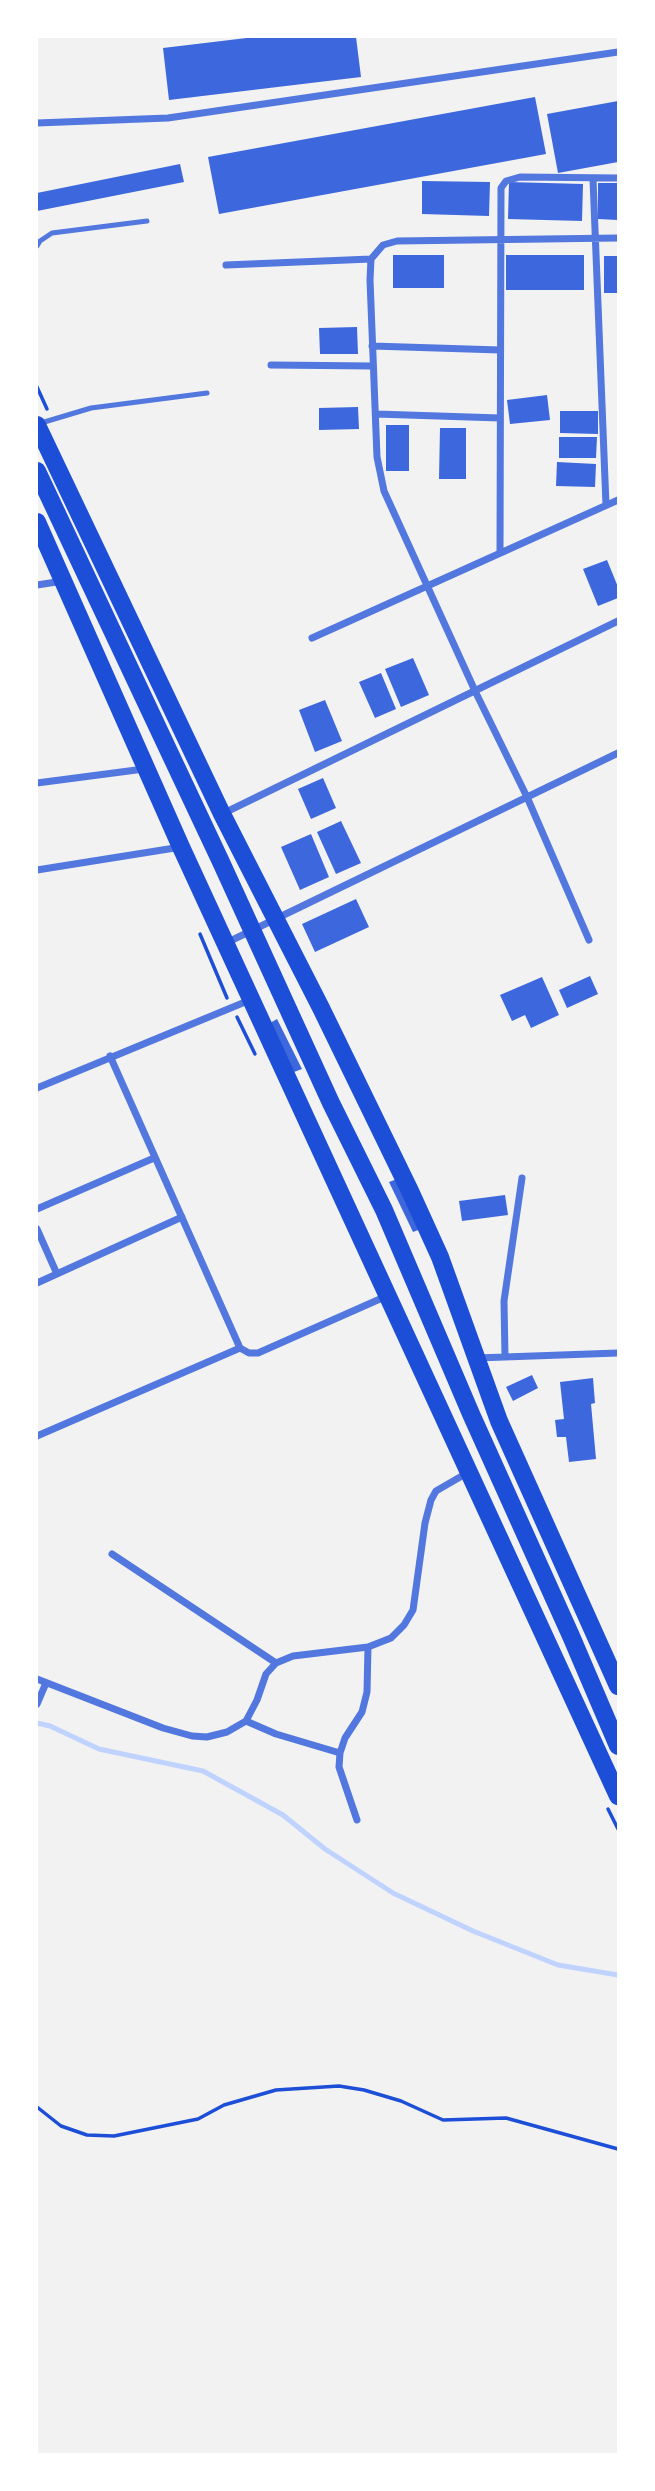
<!DOCTYPE html>
<html>
<head>
<meta charset="utf-8">
<style>
  body { margin:0 }
  #map { position:relative; width:655px; height:2491px; overflow:hidden; background:#f2f2f2; font-family:Arial,sans-serif }
  canvas { display:block }
  .frame { position:absolute; inset:0; border:38px solid #fff; pointer-events:none }
</style>
</head>
<body>
<div id="map">
<canvas width="655" height="2491"></canvas>
<div class="frame"></div>
</div>
<script>
const g = document.querySelector('canvas').getContext('2d');
g.lineJoin = 'round';
const poly = rows => new Path2D(rows.map(r => 'M' + r).join(''));
function strokePath(path, color, width, dash) { g.strokeStyle = color; g.lineWidth = width; g.lineCap = dash ? 'butt' : 'round'; g.setLineDash(dash || []); g.stroke(path); }
function fill(path, color) { g.fillStyle = color; g.fill(path, 'evenodd'); }
const stream = poly([
  [37,1723,50,1726,99,1749,203,1771,283,1815,325,1849,393,1893,473,1931,558,1965,618,1975]
]);
const building = poly([
  [255,37,356,37,361,77,169,100,163,48],
  [535,97,546,154,219,214,208,157],
  [618,101,618,162,558,173,547,114],
  [180,164,184,182,37,211,37,193],
  [422,181,490,182,489,216,422,214],
  [509,182,583,184,582,221,508,219],
  [598,183,618,183,618,220,598,219],
  [393,255,444,255,444,288,393,288],
  [506,255,584,255,584,290,506,290],
  [604,256,618,256,618,293,604,293],
  [357,327,358,354,320,354,319,328],
  [547,395,550,420,510,424,507,400],
  [358,407,359,429,319,430,319,408],
  [560,411,598,411,598,434,560,433],
  [386,425,409,425,409,471,386,471],
  [440,428,466,428,466,479,439,479],
  [559,437,597,437,596,458,559,458],
  [557,462,596,464,595,487,556,486],
  [607,560,618,587,618,598,598,606,583,569],
  [413,658,429,695,401,707,385,669],
  [381,673,396,709,375,718,359,682],
  [325,700,342,741,315,752,299,710],
  [323,778,336,808,311,819,298,789],
  [341,821,361,863,336,874,317,832],
  [311,834,329,877,300,890,281,847],
  [356,899,369,927,315,952,302,924],
  [590,976,598,994,567,1008,559,990],
  [542,977,559,1015,531,1028,525,1015,512,1021,500,995],
  [277,1019,302,1069,294,1072,270,1023],
  [397,1179,421,1229,413,1232,389,1182],
  [505,1195,508,1215,462,1221,459,1201],
  [532,1375,538,1388,513,1401,506,1387],
  [593,1378,595,1403,591,1404,596,1459,569,1462,566,1437,557,1437,555,1420,564,1419,560,1382]
]);
const path = poly([
  [37,387,47,409],
  [200,934,227,998],
  [237,1017,255,1054],
  [608,1809,618,1829],
  [37,2107,61,2126,87,2135,114,2136,198,2119,224,2105,276,2090,339,2086,364,2090,401,2101,443,2120,506,2118,618,2149]
]);
const service = poly([
  [37,246,40,241,52,233,147,221],
  [41,423,91,408,207,393]
]);
const minor = poly([
  [37,123,168,118,618,52],
  [593,179,606,505],
  [226,265,371,259],
  [372,346,500,350],
  [271,365,373,366],
  [376,414,500,418],
  [500,553,501,188,506,181,520,177,618,178],
  [37,585,63,581],
  [312,638,618,500],
  [37,783,144,769],
  [222,814,618,621],
  [37,870,181,847],
  [589,940,527,797,476,693,384,491,377,457,370,280,371,259,383,245,397,241,618,238],
  [226,943,618,753],
  [110,1056,240,1348,249,1353,258,1353,389,1295],
  [37,1088,250,1000],
  [37,1209,154,1158],
  [37,1229,57,1274],
  [37,1283,182,1217],
  [505,1357,504,1301,522,1178],
  [476,1358,618,1353],
  [37,1436,240,1348],
  [112,1554,276,1663],
  [37,1679,163,1728,192,1736,207,1737,227,1732,246,1721,257,1700,266,1674,276,1663,293,1656,368,1647,391,1638,404,1625,413,1610,425,1523,431,1500,436,1491,467,1473],
  [37,1704,46,1683],
  [246,1721,276,1734,340,1753],
  [357,1820,339,1767,340,1753,345,1738,362,1712,367,1692,368,1647]
]);
const primary = poly([
  [37,425,222,814,321,1008,410,1191,440,1257,499,1421,618,1686],
  [37,471,221,862,331,1103,384,1210,471,1414,571,1636,618,1746],
  [37,522,181,847,618,1796]
]);
strokePath(stream, '#bfd3fe', 5);
fill(building, '#3d67dc');
strokePath(path, '#1d4ed8', 3.5);
strokePath(service, '#5277de', 5);
strokePath(minor, '#5277de', 7);
strokePath(primary, '#1d4ed8', 18);
</script>
</body>
</html>
